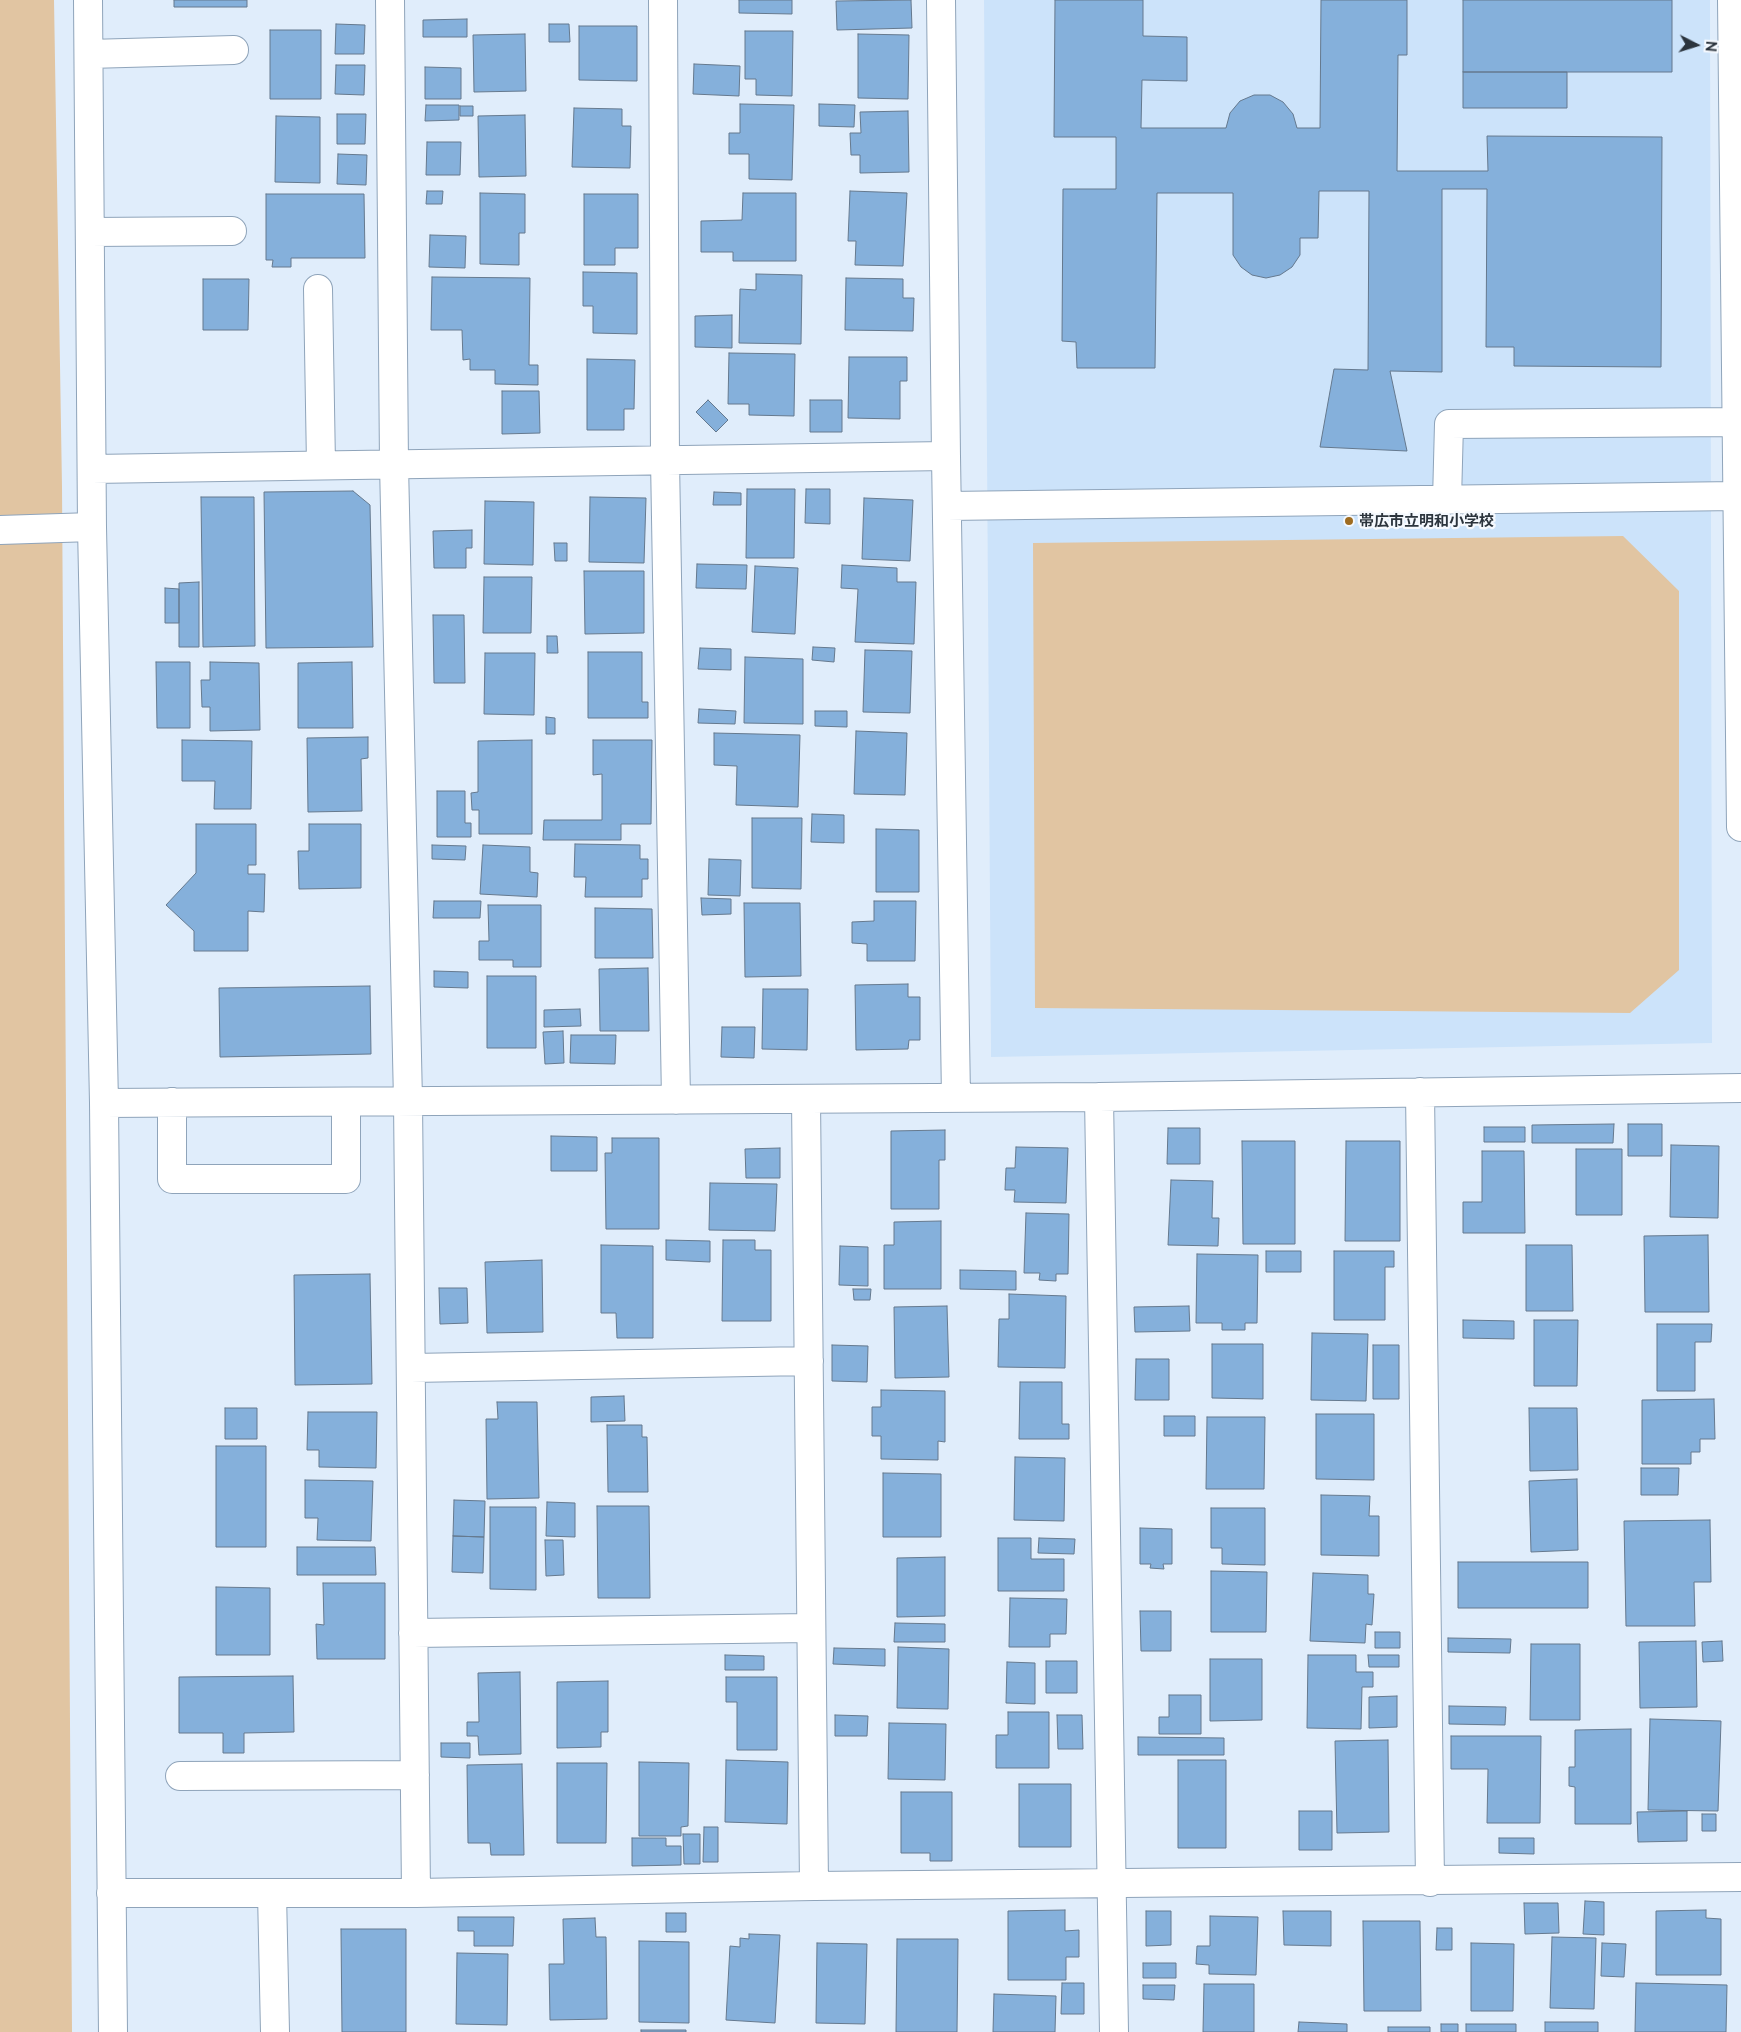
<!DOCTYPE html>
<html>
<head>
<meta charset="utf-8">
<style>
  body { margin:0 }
  #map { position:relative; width:1741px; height:2032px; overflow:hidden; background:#e0edfb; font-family:Raleway,sans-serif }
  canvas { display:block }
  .north { position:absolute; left:1671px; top:20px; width:50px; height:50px; -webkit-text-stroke:4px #f5f9fe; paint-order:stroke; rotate:95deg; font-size:14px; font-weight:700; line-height:20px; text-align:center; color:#2b343d }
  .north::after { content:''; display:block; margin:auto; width:18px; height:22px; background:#2b343d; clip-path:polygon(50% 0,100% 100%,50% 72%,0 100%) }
</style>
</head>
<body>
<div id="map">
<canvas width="1741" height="2032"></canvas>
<div class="north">N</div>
</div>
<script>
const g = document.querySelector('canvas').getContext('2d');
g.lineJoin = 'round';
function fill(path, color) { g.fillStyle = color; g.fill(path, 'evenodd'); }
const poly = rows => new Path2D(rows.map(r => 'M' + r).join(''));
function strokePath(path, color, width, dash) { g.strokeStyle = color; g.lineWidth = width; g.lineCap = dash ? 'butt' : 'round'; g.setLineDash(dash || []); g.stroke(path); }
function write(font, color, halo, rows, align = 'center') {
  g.font = font + ' Raleway,"Noto Sans JP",sans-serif'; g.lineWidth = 4.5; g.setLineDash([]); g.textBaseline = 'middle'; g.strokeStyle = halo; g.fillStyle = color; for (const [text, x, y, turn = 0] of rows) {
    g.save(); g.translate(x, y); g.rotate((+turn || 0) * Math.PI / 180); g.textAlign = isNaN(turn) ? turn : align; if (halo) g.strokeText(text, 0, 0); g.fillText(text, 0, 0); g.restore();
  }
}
const built = poly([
  [984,0,1710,0,1712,1043,991,1057]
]);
const green = poly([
  [0,0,54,0,62,487,72,2032,0,2032],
  [1623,536,1679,591,1679,970,1630,1013,1035,1008,1033,543]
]);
const building = poly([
  [174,0,247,0,247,7,174,7,174,0],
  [739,0,792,0,792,14,739,13,739,0],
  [911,0,912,28,837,30,836,1,911,0],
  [1055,0,1143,0,1143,36,1187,37,1187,81,1142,80,1141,128,1226,128,1230,113,1240,101,1254,95,1270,95,1283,102,1293,114,1297,128,1320,128,1321,0,1407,0,1407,55,1398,55,1397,171,1488,171,1487,136,1662,137,1661,367,1514,366,1514,347,1486,347,1487,189,1442,189,1442,372,1390,371,1407,451,1320,447,1334,369,1368,370,1369,191,1319,191,1318,238,1300,238,1300,255,1292,267,1280,275,1266,278,1252,275,1241,267,1233,255,1233,193,1157,193,1155,368,1077,368,1076,342,1062,341,1063,189,1116,189,1116,137,1054,137,1055,0],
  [1463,0,1672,0,1672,72,1463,72,1463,0],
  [467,19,467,37,423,37,423,20,467,19],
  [336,24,365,25,364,54,335,54,336,24],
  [549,24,569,24,570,42,549,42,549,24],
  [579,26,637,26,637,81,579,80,579,26],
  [270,30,321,30,321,99,270,99,270,30],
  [745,31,793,31,792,96,756,95,756,79,745,79,745,31],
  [525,34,526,91,474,92,473,35,525,34],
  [858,34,909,35,908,99,858,98,858,34],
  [694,64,740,66,739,96,693,94,694,64],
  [336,65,365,65,364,95,335,94,336,65],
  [425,67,461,68,461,99,425,99,425,67],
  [1463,72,1567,72,1567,108,1463,108,1463,72],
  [740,104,794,105,792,180,749,179,749,154,729,154,729,133,740,133,740,104],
  [819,104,855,105,854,127,819,126,819,104],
  [426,105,459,105,459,120,425,121,426,105],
  [460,106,473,106,473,116,460,116,460,106],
  [574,108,622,109,622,126,631,126,630,168,572,167,574,108],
  [908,111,909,172,860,173,860,155,851,155,850,133,861,133,860,112,908,111],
  [337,114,366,114,365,144,337,144,337,114],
  [525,115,526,176,479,177,478,116,525,115],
  [276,116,320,117,320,183,275,182,276,116],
  [427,142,461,142,460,175,426,175,427,142],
  [338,154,367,155,366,185,337,184,338,154],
  [427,191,443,191,442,204,426,204,427,191],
  [850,191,907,193,903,266,855,265,856,241,848,241,850,191],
  [480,193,525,194,525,233,519,233,519,265,480,264,480,193],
  [743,193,796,193,796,261,733,261,733,252,701,252,701,221,742,220,743,193],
  [266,194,364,194,365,258,291,258,291,267,272,267,273,260,266,260,266,194],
  [584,194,638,194,638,248,615,248,615,265,584,265,584,194],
  [430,235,466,236,465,268,429,267,430,235],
  [583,272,637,273,637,334,593,333,593,306,583,306,583,272],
  [756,274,802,275,801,344,739,343,740,289,756,290,756,274],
  [432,277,530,278,529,365,538,365,538,385,495,384,495,370,470,370,470,359,463,360,462,330,431,330,432,277],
  [846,278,903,279,903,298,914,298,913,331,845,330,846,278],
  [203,279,249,279,248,330,203,330,203,279],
  [732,315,732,348,695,347,695,316,732,315],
  [729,353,795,354,794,416,749,415,749,404,728,404,729,353],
  [849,357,907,357,907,381,900,381,900,419,848,418,849,357],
  [587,359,635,360,634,409,624,409,624,430,587,430,587,359],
  [502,391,539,391,540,433,502,434,502,391],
  [708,400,728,420,716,432,696,412,708,400],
  [810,400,842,400,842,432,810,432,810,400],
  [747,489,795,489,794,558,746,558,747,489],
  [806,489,830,489,830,524,805,523,806,489],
  [353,491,370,505,373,647,266,648,264,492,353,491],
  [714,492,741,493,741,505,713,505,714,492],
  [201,497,254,497,255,646,203,647,201,497],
  [590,497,646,498,644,563,589,562,590,497],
  [864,498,913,500,910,561,862,559,864,498],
  [485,501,534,502,533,565,484,564,485,501],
  [472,530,472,548,466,548,466,568,434,568,433,531,472,530],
  [554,543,567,543,567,561,555,561,554,543],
  [697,564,747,565,746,589,696,588,697,564],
  [842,565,897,568,897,582,916,582,914,644,855,642,858,589,841,588,842,565],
  [755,566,798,568,795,634,752,632,755,566],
  [584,571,644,571,644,633,585,634,584,571],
  [484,577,532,577,531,633,483,633,484,577],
  [199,582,199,647,179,647,179,583,199,582],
  [165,588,179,589,179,623,165,623,165,588],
  [433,615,464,615,465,683,434,683,433,615],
  [547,636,557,636,558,653,547,653,547,636],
  [813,647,835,648,834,662,812,660,813,647],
  [700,648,731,649,731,670,698,669,700,648],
  [865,650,912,651,910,713,863,712,865,650],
  [588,652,642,652,642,702,648,702,648,718,588,718,588,652],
  [485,653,535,653,534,715,484,714,485,653],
  [745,657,803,659,803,724,744,723,745,657],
  [156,662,190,662,190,728,157,728,156,662],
  [210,662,259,663,260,730,210,731,210,707,202,707,201,680,210,680,210,662],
  [352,662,353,728,298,728,298,663,352,662],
  [699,709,736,711,735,724,698,723,699,709],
  [815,711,847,711,847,727,815,726,815,711],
  [546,717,555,718,555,734,546,734,546,717],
  [856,731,907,733,905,795,854,794,856,731],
  [714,733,800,735,798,807,736,805,737,766,714,765,714,733],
  [368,737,368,758,361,759,362,811,308,812,307,738,368,737],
  [182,740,252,741,251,809,214,809,215,781,182,781,182,740],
  [532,740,532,834,479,834,479,810,472,810,471,793,478,792,478,741,532,740],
  [593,740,652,740,651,824,621,824,621,840,543,840,544,820,602,820,602,774,593,775,593,740],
  [437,791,465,791,465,823,471,823,471,837,437,837,437,791],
  [812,814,844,815,844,843,811,842,812,814],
  [752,818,802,818,801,889,752,888,752,818],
  [196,824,256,824,256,865,248,865,248,874,265,874,264,912,248,911,248,951,194,951,194,931,166,905,196,873,196,824],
  [309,824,361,824,361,888,299,889,298,851,309,851,309,824],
  [876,829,919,830,919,892,876,892,876,829],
  [575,844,640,845,640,859,648,859,648,879,642,879,642,897,585,897,586,877,574,877,575,844],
  [432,845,466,846,465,860,432,859,432,845],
  [483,845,530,847,530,872,538,873,537,897,480,894,483,845],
  [709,859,741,860,740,896,708,895,709,859],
  [701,898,731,899,731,914,702,915,701,898],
  [434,901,481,901,480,918,433,918,434,901],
  [874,901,916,901,915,961,867,961,867,944,852,943,852,922,874,921,874,901],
  [744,903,800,903,801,976,745,977,744,903],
  [488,905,541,905,541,967,513,967,513,960,479,960,479,941,489,941,488,905],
  [595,908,652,909,653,958,595,958,595,908],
  [648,968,649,1031,600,1031,599,969,648,968],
  [434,971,468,972,468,988,434,987,434,971],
  [487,976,536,976,536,1048,487,1048,487,976],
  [908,984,908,997,920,997,920,1040,909,1040,908,1049,856,1050,855,985,908,984],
  [370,986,371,1054,220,1057,219,988,370,986],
  [763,989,808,989,807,1050,762,1049,763,989],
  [580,1009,581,1026,544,1027,544,1010,580,1009],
  [722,1027,755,1027,754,1058,721,1057,722,1027],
  [563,1031,564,1063,545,1064,543,1032,563,1031],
  [571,1035,616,1035,615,1064,570,1063,571,1035],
  [1614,1124,1613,1143,1532,1143,1532,1125,1614,1124],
  [1628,1124,1662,1124,1662,1156,1628,1156,1628,1124],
  [1484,1127,1525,1127,1525,1142,1484,1142,1484,1127],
  [1168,1128,1200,1128,1200,1164,1167,1164,1168,1128],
  [945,1130,945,1160,939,1160,939,1209,891,1209,891,1131,945,1130],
  [551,1136,597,1137,597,1171,551,1171,551,1136],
  [612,1138,659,1138,659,1229,606,1229,605,1153,612,1153,612,1138],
  [1242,1141,1295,1141,1295,1244,1243,1244,1242,1141],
  [1346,1141,1400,1141,1400,1241,1345,1241,1346,1141],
  [1671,1145,1719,1146,1718,1218,1670,1217,1671,1145],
  [1016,1147,1068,1148,1066,1203,1014,1202,1015,1190,1005,1190,1006,1168,1015,1168,1016,1147],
  [780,1148,780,1178,746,1178,745,1149,780,1148],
  [1576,1149,1622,1149,1622,1215,1576,1215,1576,1149],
  [1482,1151,1524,1151,1525,1233,1463,1233,1463,1202,1482,1202,1482,1151],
  [1171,1180,1213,1181,1212,1218,1219,1218,1218,1246,1168,1245,1171,1180],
  [710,1183,777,1184,775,1231,709,1230,710,1183],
  [1026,1213,1069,1214,1068,1274,1056,1274,1056,1281,1039,1280,1040,1273,1024,1273,1026,1213],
  [941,1221,941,1289,884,1289,884,1245,894,1245,894,1222,941,1221],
  [1708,1235,1709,1312,1645,1312,1644,1236,1708,1235],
  [666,1240,710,1241,710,1262,666,1260,666,1240],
  [723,1240,755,1240,755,1250,771,1250,771,1321,722,1321,723,1240],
  [601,1245,653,1246,653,1338,617,1338,616,1313,601,1313,601,1245],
  [1526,1245,1572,1245,1573,1311,1526,1311,1526,1245],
  [840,1246,868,1247,868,1286,839,1285,840,1246],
  [1266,1251,1301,1251,1301,1272,1266,1272,1266,1251],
  [1334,1251,1394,1251,1394,1267,1385,1267,1385,1320,1334,1320,1334,1251],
  [1197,1254,1258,1255,1257,1323,1245,1323,1245,1330,1222,1330,1222,1323,1196,1323,1197,1254],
  [542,1260,543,1332,487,1333,485,1262,542,1260],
  [960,1270,1016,1271,1016,1290,960,1289,960,1270],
  [370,1274,372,1384,295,1385,294,1275,370,1274],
  [439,1288,467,1288,468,1323,440,1324,439,1288],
  [853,1289,871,1289,870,1300,854,1300,853,1289],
  [1009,1294,1066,1296,1065,1368,998,1367,999,1319,1009,1319,1009,1294],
  [947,1306,949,1377,895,1378,894,1307,947,1306],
  [1189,1306,1190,1331,1135,1332,1134,1307,1189,1306],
  [1463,1320,1514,1321,1514,1339,1463,1338,1463,1320],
  [1534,1320,1578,1320,1577,1386,1534,1386,1534,1320],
  [1657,1324,1712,1324,1711,1342,1695,1342,1695,1391,1657,1391,1657,1324],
  [1312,1333,1368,1334,1366,1401,1311,1400,1312,1333],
  [1212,1344,1263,1344,1263,1399,1212,1398,1212,1344],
  [832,1345,868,1346,867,1382,832,1381,832,1345],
  [1373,1345,1399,1345,1399,1399,1373,1399,1373,1345],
  [1136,1359,1169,1359,1169,1400,1135,1400,1136,1359],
  [1020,1382,1062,1382,1062,1424,1069,1424,1069,1439,1019,1439,1020,1382],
  [881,1390,945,1391,945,1442,938,1441,938,1460,881,1459,881,1436,872,1436,872,1407,881,1407,881,1390],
  [624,1396,625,1421,591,1422,591,1397,624,1396],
  [1714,1399,1715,1439,1700,1439,1700,1452,1691,1452,1691,1464,1642,1464,1642,1400,1714,1399],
  [497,1402,537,1402,539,1498,487,1499,486,1419,498,1419,497,1402],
  [225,1408,257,1408,257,1439,225,1439,225,1408],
  [1529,1408,1577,1408,1578,1470,1530,1471,1529,1408],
  [308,1412,377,1412,376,1468,319,1467,319,1450,307,1450,308,1412],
  [1316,1414,1374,1414,1374,1480,1316,1479,1316,1414],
  [1164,1416,1195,1416,1195,1436,1164,1436,1164,1416],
  [1207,1417,1265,1417,1264,1489,1206,1489,1207,1417],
  [607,1425,642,1425,642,1437,647,1437,648,1492,608,1492,607,1425],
  [216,1446,266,1446,266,1547,216,1547,216,1446],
  [1015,1457,1065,1458,1064,1521,1014,1520,1015,1457],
  [1641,1468,1679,1468,1678,1495,1641,1495,1641,1468],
  [883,1473,941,1474,941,1537,883,1537,883,1473],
  [1577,1479,1578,1550,1531,1552,1529,1481,1577,1479],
  [305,1480,373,1481,371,1541,317,1540,318,1518,305,1518,305,1480],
  [1321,1495,1370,1496,1369,1516,1379,1516,1379,1556,1321,1555,1321,1495],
  [454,1500,485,1501,484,1537,453,1536,454,1500],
  [547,1502,575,1503,575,1537,546,1536,547,1502],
  [597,1506,649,1506,650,1598,598,1598,597,1506],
  [490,1507,536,1507,536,1590,490,1589,490,1507],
  [1211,1508,1265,1508,1265,1565,1222,1564,1222,1548,1211,1548,1211,1508],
  [1710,1520,1711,1582,1694,1582,1695,1626,1626,1626,1624,1521,1710,1520],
  [1140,1528,1172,1529,1172,1564,1163,1564,1164,1569,1150,1568,1151,1564,1140,1564,1140,1528],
  [453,1536,484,1537,483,1573,452,1572,453,1536],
  [998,1538,1031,1538,1031,1559,1064,1559,1064,1591,998,1591,998,1538],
  [1039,1538,1075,1539,1074,1554,1038,1553,1039,1538],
  [545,1540,563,1540,564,1575,546,1576,545,1540],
  [297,1547,375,1547,376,1575,297,1575,297,1547],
  [945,1557,945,1616,897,1617,897,1558,945,1557],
  [1458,1562,1588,1562,1588,1608,1458,1608,1458,1562],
  [1211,1571,1267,1572,1266,1632,1211,1632,1211,1571],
  [1313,1573,1368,1575,1368,1594,1374,1594,1372,1625,1366,1624,1365,1643,1310,1641,1313,1573],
  [323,1583,385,1583,385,1659,317,1659,316,1624,324,1625,323,1583],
  [216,1587,270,1588,270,1655,216,1655,216,1587],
  [1010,1598,1067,1599,1066,1634,1050,1634,1050,1647,1009,1647,1010,1598],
  [1140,1611,1171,1611,1171,1651,1141,1651,1140,1611],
  [895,1623,945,1624,945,1642,894,1642,895,1623],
  [1375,1632,1400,1632,1400,1648,1375,1648,1375,1632],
  [1448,1638,1511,1639,1510,1653,1448,1652,1448,1638],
  [1696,1641,1697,1707,1640,1708,1639,1642,1696,1641],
  [1722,1641,1723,1661,1703,1662,1702,1642,1722,1641],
  [1531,1644,1580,1644,1580,1720,1530,1720,1531,1644],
  [898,1647,949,1649,948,1709,897,1708,898,1647],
  [834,1648,885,1649,885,1666,833,1664,834,1648],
  [725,1655,764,1656,764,1670,725,1670,725,1655],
  [1308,1655,1356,1655,1356,1672,1373,1672,1373,1687,1362,1687,1361,1729,1307,1728,1308,1655],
  [1368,1655,1399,1655,1399,1667,1369,1667,1368,1655],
  [1210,1659,1262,1659,1262,1720,1210,1721,1210,1659],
  [1046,1661,1077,1661,1077,1693,1046,1693,1046,1661],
  [1007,1662,1035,1663,1035,1704,1006,1703,1007,1662],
  [520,1672,521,1754,479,1755,478,1736,467,1736,467,1722,479,1722,478,1673,520,1672],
  [293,1676,294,1732,244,1733,244,1753,223,1753,223,1733,179,1733,179,1677,293,1676],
  [726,1677,777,1677,777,1750,737,1750,737,1702,726,1702,726,1677],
  [608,1681,608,1732,601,1732,601,1747,557,1748,557,1682,608,1681],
  [1169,1695,1201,1695,1201,1734,1159,1734,1159,1717,1169,1717,1169,1695],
  [1397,1696,1397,1727,1369,1728,1369,1697,1397,1696],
  [1449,1706,1506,1707,1505,1725,1449,1724,1449,1706],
  [1008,1712,1049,1712,1049,1768,996,1768,996,1735,1008,1735,1008,1712],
  [835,1715,868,1716,867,1736,835,1736,835,1715],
  [1057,1715,1082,1715,1083,1749,1058,1749,1057,1715],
  [1650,1719,1721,1721,1718,1811,1648,1810,1650,1719],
  [889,1723,946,1724,945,1780,888,1779,889,1723],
  [1631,1729,1631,1824,1575,1824,1575,1787,1569,1786,1569,1767,1575,1767,1575,1730,1631,1729],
  [1451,1736,1541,1736,1540,1823,1487,1823,1488,1769,1451,1769,1451,1736],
  [1138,1737,1224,1738,1224,1755,1138,1755,1138,1737],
  [1388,1740,1389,1832,1337,1833,1335,1741,1388,1740],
  [441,1743,470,1743,470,1758,441,1757,441,1743],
  [726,1760,788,1762,787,1824,725,1822,726,1760],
  [1178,1760,1226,1760,1226,1848,1178,1848,1178,1760],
  [639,1762,689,1763,688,1826,681,1827,681,1836,639,1836,639,1762],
  [557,1763,607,1763,606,1843,557,1843,557,1763],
  [522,1764,524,1855,491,1855,490,1843,468,1843,467,1765,522,1764],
  [1019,1784,1071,1784,1071,1847,1019,1847,1019,1784],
  [901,1792,952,1792,952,1861,930,1861,930,1853,901,1853,901,1792],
  [1299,1811,1332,1811,1332,1850,1299,1850,1299,1811],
  [1687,1811,1687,1841,1638,1842,1637,1812,1687,1811],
  [1702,1814,1716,1814,1716,1831,1702,1831,1702,1814],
  [704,1827,718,1827,718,1862,703,1862,704,1827],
  [683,1834,700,1834,700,1864,684,1864,683,1834],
  [632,1838,666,1838,666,1846,681,1846,681,1865,632,1866,632,1838],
  [1499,1838,1534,1838,1534,1854,1499,1853,1499,1838],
  [1585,1901,1604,1902,1604,1935,1583,1934,1585,1901],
  [1524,1903,1558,1903,1559,1933,1525,1934,1524,1903],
  [1065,1910,1065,1931,1079,1930,1079,1957,1066,1957,1066,1980,1008,1980,1008,1911,1065,1910],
  [1706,1910,1706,1918,1721,1919,1721,1975,1656,1975,1656,1911,1706,1910],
  [1146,1911,1171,1911,1171,1945,1146,1946,1146,1911],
  [1283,1911,1331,1911,1331,1946,1284,1945,1283,1911],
  [666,1913,686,1913,686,1932,666,1932,666,1913],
  [1210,1916,1258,1917,1256,1975,1209,1974,1209,1965,1196,1964,1197,1946,1210,1946,1210,1916],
  [458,1917,514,1917,513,1946,474,1946,474,1931,458,1931,458,1917],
  [595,1918,596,1937,606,1937,607,2019,550,2020,549,1964,564,1964,563,1919,595,1918],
  [1363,1921,1420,1921,1421,2011,1364,2011,1363,1921],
  [1437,1928,1452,1928,1452,1950,1436,1950,1437,1928],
  [341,1929,406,1929,406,2032,342,2032,341,1929],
  [749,1934,780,1935,775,2023,726,2020,730,1946,740,1947,740,1938,749,1939,749,1934],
  [1552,1937,1596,1938,1594,2009,1550,2008,1552,1937],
  [897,1939,958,1939,957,2032,896,2032,897,1939],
  [639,1941,689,1942,689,2023,639,2022,639,1941],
  [817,1943,867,1944,865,2024,816,2023,817,1943],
  [1471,1943,1514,1944,1513,2011,1471,2011,1471,1943],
  [1602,1943,1626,1944,1624,1977,1601,1976,1602,1943],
  [457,1953,508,1954,507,2025,456,2024,457,1953],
  [1143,1963,1176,1963,1176,1978,1143,1978,1143,1963],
  [1062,1983,1084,1983,1084,2014,1061,2014,1062,1983],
  [1636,1983,1727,1985,1726,2032,1635,2032,1636,1983],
  [1204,1984,1254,1984,1254,2032,1203,2032,1204,1984],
  [1143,1985,1175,1985,1174,2000,1143,1999,1143,1985],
  [994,1994,1056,1996,1055,2032,993,2032,994,1994],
  [1299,2022,1347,2024,1347,2032,1298,2032,1299,2022],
  [1545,2022,1598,2022,1598,2032,1545,2032,1545,2022],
  [1441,2024,1458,2024,1458,2032,1441,2032,1441,2024],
  [1466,2024,1516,2024,1516,2032,1466,2032,1466,2024],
  [1388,2027,1430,2027,1430,2032,1388,2032,1388,2027],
  [641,2030,686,2030,686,2032,641,2032,641,2030]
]);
const minor = poly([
  [88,0,92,527,104,1103,113,2032],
  [390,0,394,464,408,1101,416,1893],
  [663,0,665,460,676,1100],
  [941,0,946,456,956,1098],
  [1732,0,1741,827],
  [89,54,234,50],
  [90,232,232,231],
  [318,289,321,465],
  [92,469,946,456],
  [1447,500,1449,424,1736,422],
  [947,506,1737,496],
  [0,530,92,527],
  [1420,1092,1430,1882],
  [1099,1097,1114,2032],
  [806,1099,814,1886],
  [172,1102,172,1179,346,1179,346,1102],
  [104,1103,1099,1097,1741,1088],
  [411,1368,809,1361],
  [413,1633,811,1628],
  [180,1776,415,1775],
  [111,1893,416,1893,814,1886,1741,1877],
  [272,1893,275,2032]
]);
const markers = [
  [1349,521,5,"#9e6c21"]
];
const poiNames = [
  ["帯広市立明和小学校",1359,521]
];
fill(built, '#cce3fa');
fill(green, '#e1c5a2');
fill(building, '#85b0db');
strokePath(building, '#65798e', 1);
strokePath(minor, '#8fa4ba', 30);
strokePath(minor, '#fff', 28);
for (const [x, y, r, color] of markers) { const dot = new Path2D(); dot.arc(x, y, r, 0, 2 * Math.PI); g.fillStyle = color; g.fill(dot); strokePath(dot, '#f5f9fe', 2); }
write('bold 15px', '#2b343d', '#f5f9fe', poiNames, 'left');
</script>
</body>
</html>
